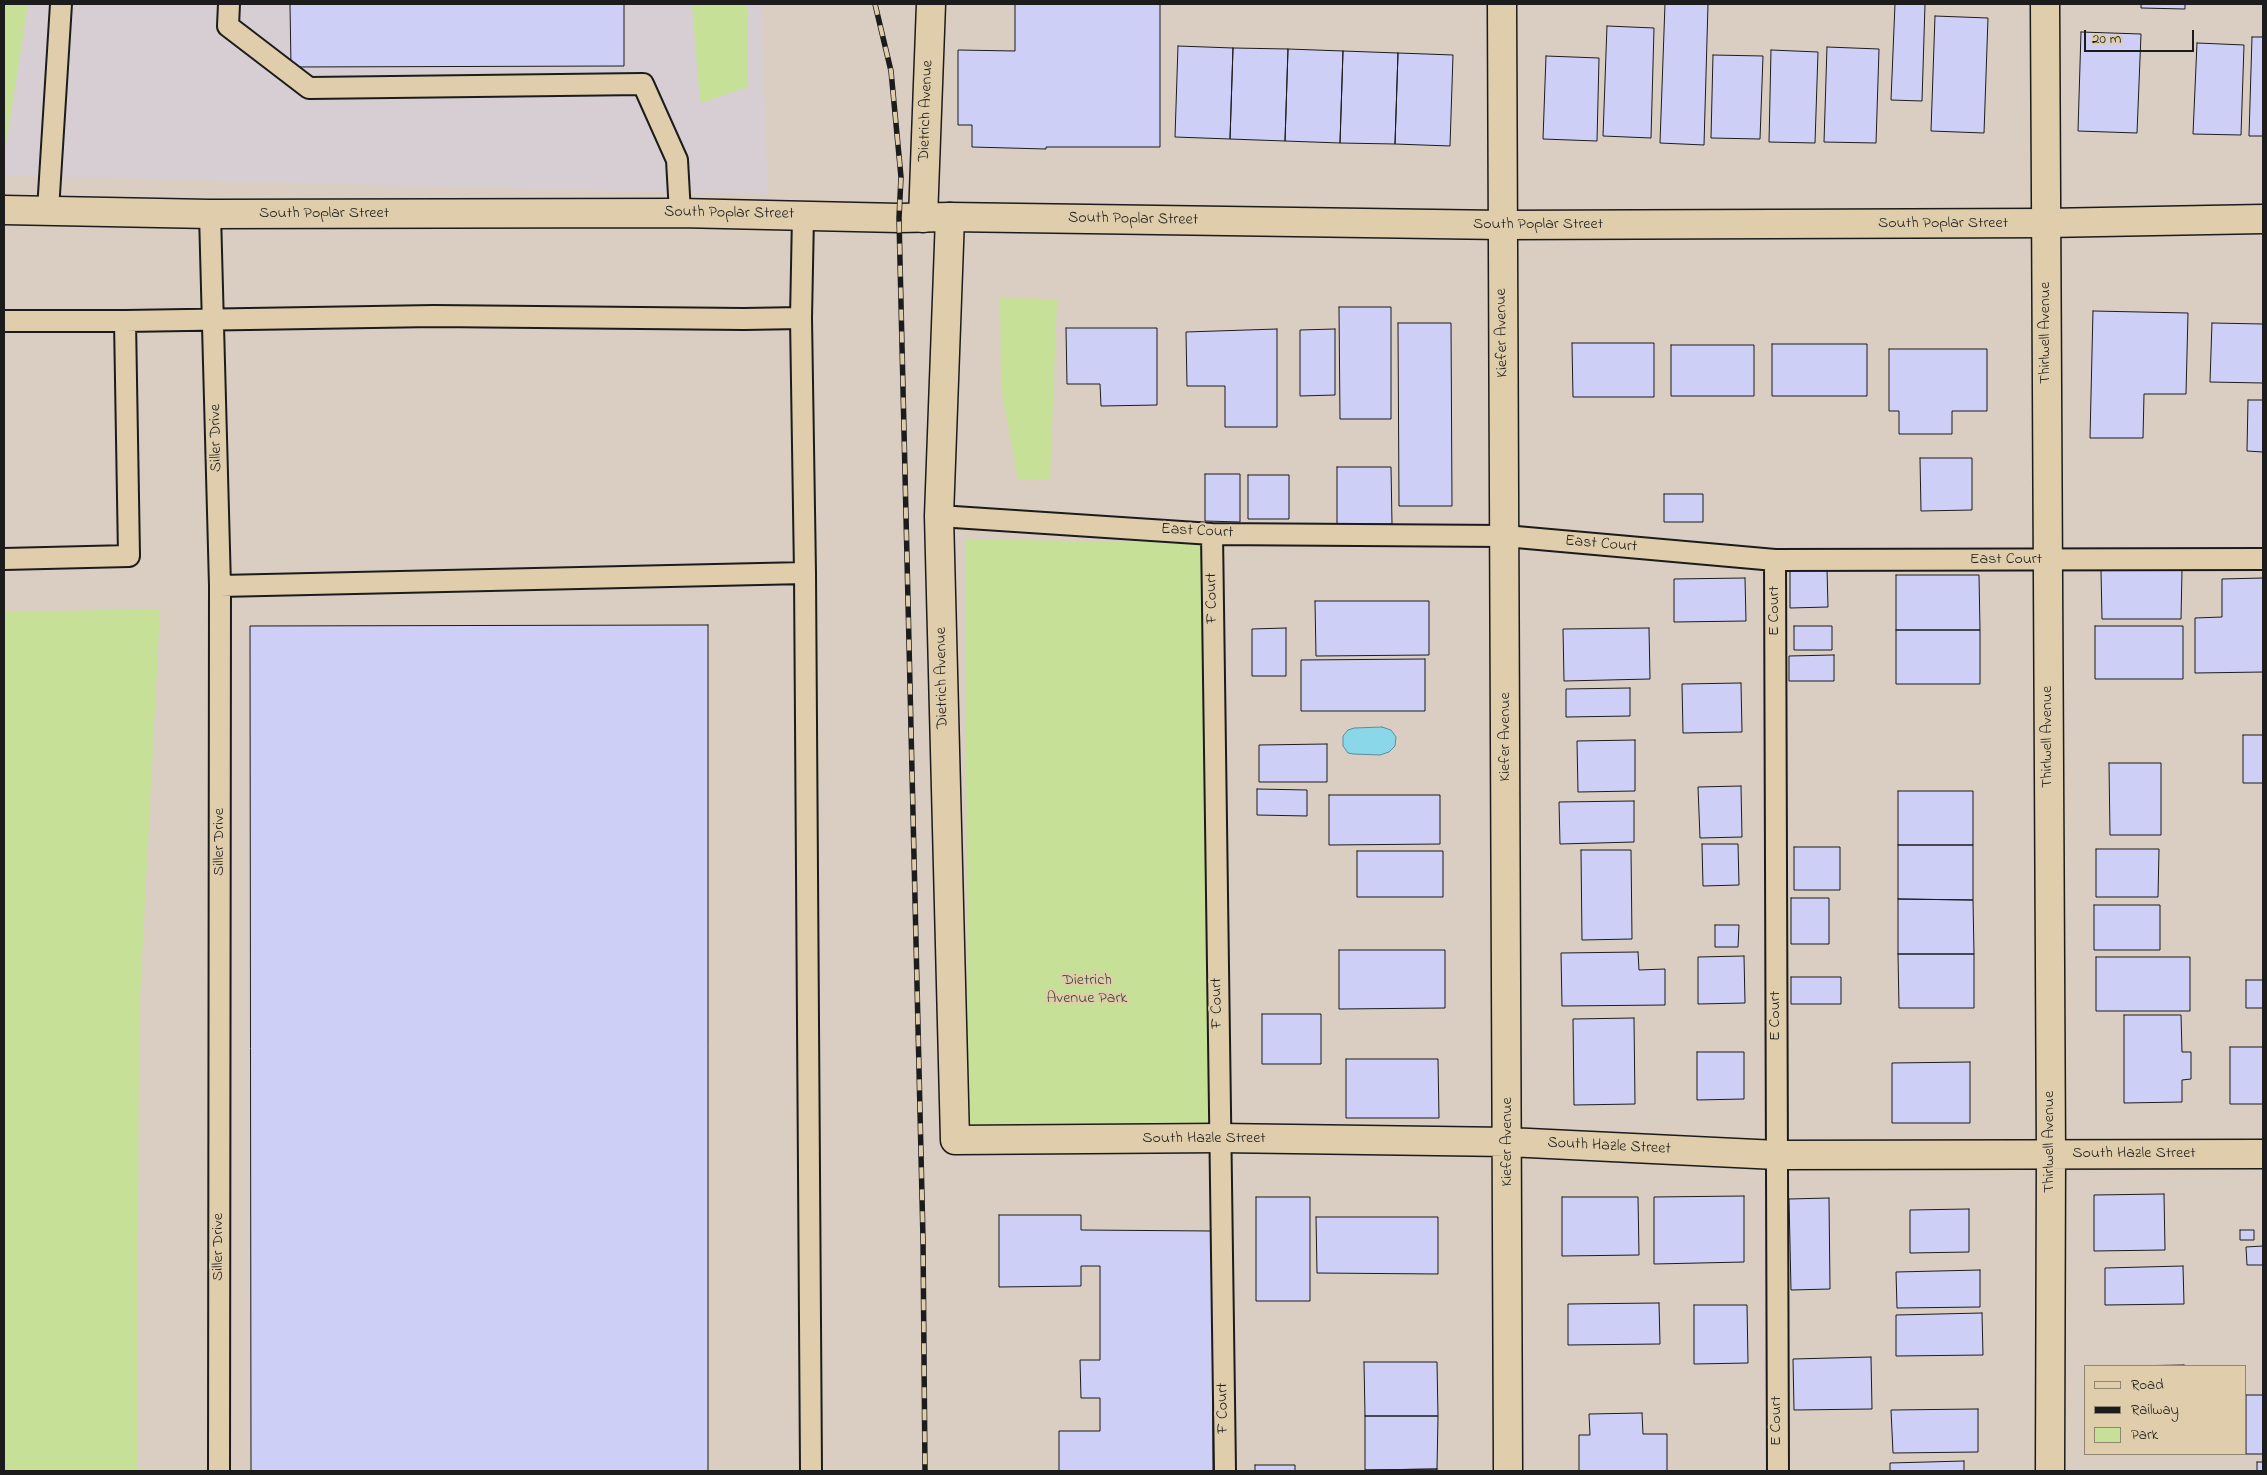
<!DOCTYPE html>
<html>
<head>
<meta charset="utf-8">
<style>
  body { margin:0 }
  #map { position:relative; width:2267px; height:1475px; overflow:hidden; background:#dacec2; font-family:"Indie Flower",sans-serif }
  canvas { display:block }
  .frame { position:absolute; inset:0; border:5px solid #1c1c1c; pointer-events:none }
  .legend { position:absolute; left:2084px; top:1365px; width:162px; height:90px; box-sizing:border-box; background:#dfcdab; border:1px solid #918672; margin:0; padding:6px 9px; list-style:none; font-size:15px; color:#1c1c1c }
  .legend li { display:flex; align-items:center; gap:10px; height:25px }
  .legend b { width:25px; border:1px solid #918672 }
  .scale { position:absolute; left:2084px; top:30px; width:110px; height:22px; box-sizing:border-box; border:2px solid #1c1c1c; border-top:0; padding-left:6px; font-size:15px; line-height:18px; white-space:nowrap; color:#1c1c1c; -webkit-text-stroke:4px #dfcdab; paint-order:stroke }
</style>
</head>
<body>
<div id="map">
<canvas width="2267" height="1475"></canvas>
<div class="frame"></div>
<ul class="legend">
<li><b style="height:6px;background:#dfcdab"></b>Road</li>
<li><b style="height:6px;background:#1c1c1c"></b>Railway</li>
<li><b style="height:14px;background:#c6e097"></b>Park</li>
</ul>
<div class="scale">20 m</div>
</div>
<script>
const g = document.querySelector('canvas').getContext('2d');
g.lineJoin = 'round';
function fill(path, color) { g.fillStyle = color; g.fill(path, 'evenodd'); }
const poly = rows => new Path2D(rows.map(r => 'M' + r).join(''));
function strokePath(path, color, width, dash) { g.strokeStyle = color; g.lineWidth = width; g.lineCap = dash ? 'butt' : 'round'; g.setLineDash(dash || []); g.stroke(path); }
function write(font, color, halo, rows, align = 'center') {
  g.font = font + ' "Indie Flower",sans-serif'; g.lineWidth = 4.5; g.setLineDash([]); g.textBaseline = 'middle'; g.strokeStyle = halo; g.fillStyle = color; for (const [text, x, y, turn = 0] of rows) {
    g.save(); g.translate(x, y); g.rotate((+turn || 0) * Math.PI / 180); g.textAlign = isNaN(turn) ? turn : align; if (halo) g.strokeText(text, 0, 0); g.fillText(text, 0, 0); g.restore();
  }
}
const built = poly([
  [4,4,761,4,768,195,4,175]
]);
const green = poly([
  [4,4,28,4,6,146,4,146],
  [692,4,747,4,748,87,700,103],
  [1000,298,1057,299,1050,479,1018,479,1001,388],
  [965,539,1202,543,1209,1127,968,1130],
  [160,609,139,1019,137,1471,4,1471,4,612]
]);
const water = poly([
  [1382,727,1391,730,1396,737,1395,746,1389,752,1380,755,1353,754,1348,753,1343,746,1343,736,1348,730,1354,728,1382,727]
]);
const building = poly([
  [290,4,624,4,624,66,291,67,290,4],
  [1015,4,1160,4,1160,147,1046,147,1046,149,972,147,972,125,958,125,958,50,1015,51,1015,4],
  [1665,4,1708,4,1704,145,1660,143,1665,4],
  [1895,4,1925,4,1922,101,1891,100,1895,4],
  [2141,4,2185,4,2185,9,2141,8,2141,4],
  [1935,16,1988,18,1984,133,1931,131,1935,16],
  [1607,26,1654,28,1651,138,1603,136,1607,26],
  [2081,32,2141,34,2137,133,2078,131,2081,32],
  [2252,37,2263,37,2263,136,2249,136,2252,37],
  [2197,43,2244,45,2241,135,2193,134,2197,43],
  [1178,46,1233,48,1230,139,1175,137,1178,46],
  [1827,47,1879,49,1876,143,1824,142,1827,47],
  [1233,48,1288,49,1285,141,1230,139,1233,48],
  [1288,49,1343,51,1340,143,1285,141,1288,49],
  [1771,50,1818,52,1815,143,1769,142,1771,50],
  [1343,51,1398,53,1395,144,1340,143,1343,51],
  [1398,53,1453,55,1450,146,1395,144,1398,53],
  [1713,55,1763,56,1760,139,1711,138,1713,55],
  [1546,56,1599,58,1597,141,1543,139,1546,56],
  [1339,307,1391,307,1391,419,1340,419,1339,307],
  [2093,311,2188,313,2186,394,2144,394,2143,438,2090,438,2093,311],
  [1398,323,1451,323,1452,506,1399,506,1398,323],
  [2212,323,2263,324,2263,383,2210,382,2212,323],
  [1066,328,1157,328,1157,405,1101,406,1100,384,1067,384,1066,328],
  [1277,329,1277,427,1225,427,1225,386,1187,386,1186,332,1277,329],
  [1335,329,1335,395,1300,396,1300,330,1335,329],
  [1572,343,1654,343,1654,397,1573,397,1572,343],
  [1772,344,1867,344,1867,396,1772,396,1772,344],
  [1671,345,1754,345,1754,396,1671,396,1671,345],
  [1889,349,1987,349,1987,411,1952,411,1952,434,1899,434,1899,411,1889,411,1889,349],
  [2248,400,2263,400,2263,452,2247,451,2248,400],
  [1920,458,1972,458,1972,510,1921,511,1920,458],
  [1337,467,1391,467,1392,524,1337,524,1337,467],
  [1205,474,1240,474,1240,522,1205,521,1205,474],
  [1248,475,1289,475,1289,519,1248,519,1248,475],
  [1664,494,1703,494,1703,522,1664,522,1664,494],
  [1790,569,1827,569,1828,607,1790,608,1790,569],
  [2101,570,2182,570,2181,619,2102,619,2101,570],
  [1896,575,1979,575,1980,630,1896,630,1896,575],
  [1745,578,1746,621,1674,622,1674,579,1745,578],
  [2263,578,2263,672,2195,673,2195,618,2222,617,2222,579,2263,578],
  [1315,601,1429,601,1429,655,1316,656,1315,601],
  [708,625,708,1471,251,1471,250,626,708,625],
  [1794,626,1832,626,1832,650,1794,650,1794,626],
  [2095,626,2183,626,2183,679,2095,679,2095,626],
  [1286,628,1286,676,1252,676,1252,629,1286,628],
  [1649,628,1650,679,1564,681,1563,629,1649,628],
  [1896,630,1980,630,1980,684,1896,684,1896,630],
  [1834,655,1834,681,1789,681,1789,656,1834,655],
  [1425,659,1425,711,1301,711,1301,660,1425,659],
  [1741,683,1742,732,1683,733,1682,684,1741,683],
  [1630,688,1630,716,1566,717,1566,689,1630,688],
  [2243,735,2263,735,2263,783,2243,783,2243,735],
  [1635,740,1635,791,1578,792,1577,741,1635,740],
  [1327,744,1327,782,1259,782,1259,745,1327,744],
  [2109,763,2161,763,2161,835,2110,835,2109,763],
  [1741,786,1742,837,1700,838,1698,787,1741,786],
  [1257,789,1307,790,1307,816,1257,815,1257,789],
  [1898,791,1973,791,1973,845,1898,845,1898,791],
  [1329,795,1440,795,1440,844,1329,845,1329,795],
  [1634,801,1634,842,1560,844,1559,802,1634,801],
  [1702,844,1738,844,1739,885,1703,886,1702,844],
  [1898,845,1973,845,1973,900,1898,899,1898,845],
  [1794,847,1840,847,1840,890,1794,890,1794,847],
  [2096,849,2159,849,2158,897,2096,897,2096,849],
  [1581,850,1631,850,1632,939,1582,940,1581,850],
  [1357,851,1443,851,1443,897,1357,897,1357,851],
  [1791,898,1829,898,1829,944,1791,944,1791,898],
  [1898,899,1973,900,1974,954,1898,954,1898,899],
  [2094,905,2160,905,2160,950,2094,950,2094,905],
  [1715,925,1739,925,1738,947,1715,947,1715,925],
  [1339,950,1445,950,1445,1008,1339,1009,1339,950],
  [1638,952,1639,970,1665,969,1665,1005,1562,1006,1561,953,1638,952],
  [1898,954,1974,954,1974,1008,1899,1008,1898,954],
  [1744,956,1745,1003,1698,1004,1698,957,1744,956],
  [2096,957,2190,957,2190,1011,2096,1011,2096,957],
  [1791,977,1841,977,1841,1004,1791,1004,1791,977],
  [2246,980,2263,980,2263,1008,2246,1008,2246,980],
  [1262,1014,1321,1014,1321,1064,1262,1064,1262,1014],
  [2124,1015,2181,1015,2182,1052,2191,1052,2191,1079,2182,1080,2182,1102,2124,1103,2124,1015],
  [1634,1018,1635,1104,1574,1105,1573,1019,1634,1018],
  [2230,1047,2263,1047,2263,1104,2230,1104,2230,1047],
  [1697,1052,1744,1052,1744,1099,1697,1100,1697,1052],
  [1346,1059,1438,1059,1439,1118,1346,1118,1346,1059],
  [1970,1062,1970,1123,1892,1123,1892,1063,1970,1062],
  [2164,1194,2165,1250,2094,1251,2094,1195,2164,1194],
  [1744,1196,1744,1262,1654,1264,1654,1197,1744,1196],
  [1256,1197,1310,1197,1310,1301,1256,1301,1256,1197],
  [1562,1197,1638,1197,1639,1255,1562,1256,1562,1197],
  [1829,1198,1830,1289,1791,1290,1789,1199,1829,1198],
  [1969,1209,1969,1252,1910,1253,1910,1210,1969,1209],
  [999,1215,1081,1215,1081,1230,1212,1231,1213,1471,1059,1471,1059,1431,1100,1431,1100,1398,1081,1398,1080,1360,1100,1360,1100,1266,1081,1266,1081,1286,999,1287,999,1215],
  [1316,1217,1438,1217,1438,1274,1317,1273,1316,1217],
  [2240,1230,2254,1230,2254,1240,2240,1240,2240,1230],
  [2263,1246,2263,1265,2247,1265,2246,1247,2263,1246],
  [2183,1266,2184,1304,2105,1305,2105,1268,2183,1266],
  [1980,1270,1980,1307,1897,1308,1896,1272,1980,1270],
  [1659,1303,1660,1344,1568,1345,1568,1304,1659,1303],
  [1694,1305,1747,1305,1748,1363,1694,1364,1694,1305],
  [1982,1313,1983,1355,1896,1356,1896,1315,1982,1313],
  [1871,1357,1872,1409,1794,1410,1793,1359,1871,1357],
  [1364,1362,1437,1362,1438,1416,1365,1416,1364,1362],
  [2184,1365,2184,1366,2127,1366,2184,1365],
  [2246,1395,2263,1395,2263,1454,2223,1454,2246,1454,2246,1395],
  [1978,1409,1978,1452,1893,1453,1891,1410,1978,1409],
  [1642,1413,1643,1434,1667,1434,1667,1471,1579,1471,1579,1435,1590,1435,1589,1414,1642,1413],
  [1365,1416,1438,1416,1437,1469,1365,1470,1365,1416],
  [1964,1461,1964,1471,1890,1471,1890,1463,1964,1461],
  [2257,1462,2263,1462,2263,1471,2257,1471,2257,1462],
  [1255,1465,1295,1465,1295,1471,1255,1471,1255,1465],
  [1437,1469,1437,1471,1365,1471,1365,1470,1437,1469]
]);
const lane = poly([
  [229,4,228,26,309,88,643,84,677,160,680,213],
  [48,210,61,4],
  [210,214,220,586,219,1471],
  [803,216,801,318,805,573,811,1471],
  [4,321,125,321,434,316,744,319,801,318],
  [939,516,1212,534,1505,536,1775,560,2263,559],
  [1212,534,1225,1471],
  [4,559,129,556,125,321],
  [1775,560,1778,1471],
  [220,586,805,573]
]);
const street = poly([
  [1502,4,1508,1471],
  [2045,4,2051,1154,2050,1471],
  [950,217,939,516,955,1140,1220,1138,1508,1142,1777,1155,2263,1154],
  [923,218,931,4]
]);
const secondary = poly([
  [4,210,210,214,680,213,899,218,950,217,1502,225,2046,223,2263,219]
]);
const rail = poly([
  [875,4,891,71,901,177,899,218,923,1239,925,1471]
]);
const streetNames = [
  ["Dietrich Avenue",927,111,-88],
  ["South Poplar Street",324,214],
  ["South Poplar Street",729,214,1],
  ["South Poplar Street",1133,220,1],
  ["South Poplar Street",1943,224],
  ["South Poplar Street",1538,225],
  ["Kiefer Avenue",1503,333,-91],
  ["Thirlwell Avenue",2046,333,-90],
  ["Siller Drive",217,438,-91],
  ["East Court",1197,532,3],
  ["East Court",1601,545,5],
  ["East Court",2006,560],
  ["F Court",1213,598,-91],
  ["E Court",1775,611,-90],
  ["Dietrich Avenue",943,678,-91],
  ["Kiefer Avenue",1506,737,-90],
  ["Thirlwell Avenue",2048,737,-90],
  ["Siller Drive",220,842,-90],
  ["F Court",1218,1003,-91],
  ["E Court",1776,1016,-90],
  ["South Hazle Street",1204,1139],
  ["Kiefer Avenue",1508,1142,-90],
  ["Thirlwell Avenue",2050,1142,-90],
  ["South Hazle Street",1609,1147,3],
  ["South Hazle Street",2134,1154],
  ["Siller Drive",219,1247,-90],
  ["F Court",1224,1408,-91],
  ["E Court",1777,1421,-90]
];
const parkNames = [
  ["Dietrich",1087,981],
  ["Avenue Park",1087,999]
];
fill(built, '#d6ced2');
fill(green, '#c6e097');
fill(water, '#8bd7ea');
strokePath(water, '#5f8c98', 1);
fill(building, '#cdcff7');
strokePath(building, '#1c1c1c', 1);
strokePath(lane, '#1c1c1c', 24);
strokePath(street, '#1c1c1c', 31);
strokePath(secondary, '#1c1c1c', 31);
strokePath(lane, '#dfcdab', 20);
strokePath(street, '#dfcdab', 28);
strokePath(secondary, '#dfcdab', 28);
strokePath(rail, '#1c1c1c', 5.5);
strokePath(rail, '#dfcdab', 4, [11]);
write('16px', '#1c1c1c', '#dfcdab', streetNames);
write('16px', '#3e4335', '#dfcdab', parkNames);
</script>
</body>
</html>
